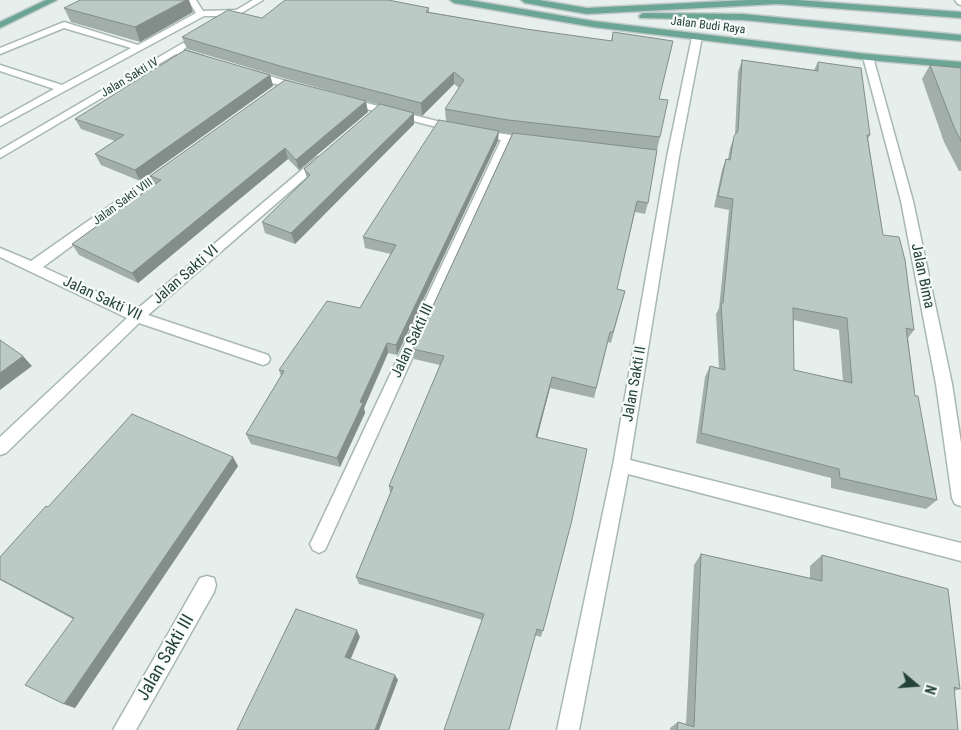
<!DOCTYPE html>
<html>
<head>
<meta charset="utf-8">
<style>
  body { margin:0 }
  #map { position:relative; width:961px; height:730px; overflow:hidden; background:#e6efeb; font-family:"Roboto Condensed",sans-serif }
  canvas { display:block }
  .north { position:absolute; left:891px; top:660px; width:50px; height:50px; -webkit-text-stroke:4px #f7fbf9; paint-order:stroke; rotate:108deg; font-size:14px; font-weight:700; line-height:20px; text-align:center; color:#24423a }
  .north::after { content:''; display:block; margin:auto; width:18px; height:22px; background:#24423a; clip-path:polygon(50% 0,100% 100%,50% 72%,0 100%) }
</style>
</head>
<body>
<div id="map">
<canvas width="961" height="730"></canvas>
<div class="north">N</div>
</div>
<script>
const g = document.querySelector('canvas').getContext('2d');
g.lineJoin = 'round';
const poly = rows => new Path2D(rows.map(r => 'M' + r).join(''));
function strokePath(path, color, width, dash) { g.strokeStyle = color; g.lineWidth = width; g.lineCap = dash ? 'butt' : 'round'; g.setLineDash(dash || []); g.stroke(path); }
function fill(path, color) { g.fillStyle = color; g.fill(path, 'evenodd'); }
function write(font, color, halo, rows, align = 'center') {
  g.font = font + ' "Roboto Condensed",sans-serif'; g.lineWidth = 4.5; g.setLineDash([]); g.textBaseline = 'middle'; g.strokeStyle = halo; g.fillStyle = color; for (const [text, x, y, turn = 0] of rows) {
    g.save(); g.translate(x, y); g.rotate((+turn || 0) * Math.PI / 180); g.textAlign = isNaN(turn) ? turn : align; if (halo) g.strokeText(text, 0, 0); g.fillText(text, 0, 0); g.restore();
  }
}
const lane = poly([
  [188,0,196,0,203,11,236,10,240,13,236,16,204,16,0,126,0,119,54,89,0,71,0,65,62,85,131,48,64,28,0,54,0,48,64,22,138,45,196,13,188,0],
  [955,0,961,0,961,5,958,4,955,0]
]);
const street = poly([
  [253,0,263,0,225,23,222,24,218,21,253,0],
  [697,34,702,37,679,157,630,460,961,543,961,561,628,474,579,730,557,730,613,465,667,157,692,37,697,34],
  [183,43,188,46,183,50,203,56,203,60,200,61,176,54,0,158,0,150,183,43],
  [868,54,873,57,913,201,952,384,961,443,961,506,955,504,952,498,936,384,901,201,863,57,868,54],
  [253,71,302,86,303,88,298,91,250,76,250,72,253,71],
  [347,98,460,127,461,129,456,132,343,103,342,101,343,99,347,98],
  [478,130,530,138,535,141,530,144,511,141,325,550,319,553,313,550,310,544,313,538,501,140,474,135,473,133,478,130],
  [320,157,324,158,326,160,324,162,148,315,268,355,270,359,268,363,263,365,139,323,6,453,0,455,0,437,127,318,0,257,0,248,31,261,165,167,173,167,175,169,173,171,43,267,136,310,316,158,320,157],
  [207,576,214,578,216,585,214,592,136,730,113,730,200,578,207,576]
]);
const primary = poly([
  [46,0,57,0,0,28,0,22,46,0],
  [450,0,469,0,593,21,868,54,961,62,961,68,868,60,593,27,454,3,450,0],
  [521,0,539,0,587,8,748,0,797,0,961,12,961,18,777,4,587,14,525,3,521,0],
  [643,13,743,14,961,35,961,41,743,20,640,18,639,16,643,13]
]);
const wall = poly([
  [64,8,193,12,140,42,71,22],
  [429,8,429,12,526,29,611,41,613,32,659,99,660,137,657,150,648,203,645,214,635,212,617,289,625,291,611,343,608,342,594,398,550,388,537,437,572,520,541,637,359,584,356,577,390,493,389,486,440,365,414,359,413,349,512,134,498,132,498,141,397,355,388,353,364,408,365,413,340,467,251,444,246,434,281,376,279,370,360,308,391,254,365,248,363,237,446,121,445,109,459,88,454,84,422,116,414,114,414,124,295,244,265,233,262,222,307,178,304,169,380,105,290,80,187,49,182,37,262,18],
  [742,60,814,70,818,62,870,135,868,139,883,235,914,330,908,338,915,396,937,500,926,509,831,488,831,478,696,443,705,377,710,366,719,368,716,314,719,308,729,210,714,207,722,170,726,159,728,159,730,148,735,135,738,72],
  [794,320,839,330,843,381,794,370],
  [930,65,961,68,961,171,959,171,944,142,922,79],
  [270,75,273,86,140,181,101,165,95,154,115,141,81,129,75,119],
  [368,112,299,170,288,159,138,283,79,255,72,244,154,184,150,176],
  [238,466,75,708,64,704,73,619,0,580,0,557,48,507],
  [701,554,810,578,810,566,822,555,960,689,954,691,958,730,670,730,670,728,678,722,686,724,694,565]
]);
const shadedWall = poly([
  [186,0,189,0,193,12,140,42,135,27],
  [454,72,454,84,422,116,421,103],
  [270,75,273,86,140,181,135,170],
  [366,101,368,112,299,170,296,160],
  [414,113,414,124,295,244,291,233],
  [499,131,498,141,397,355,396,345],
  [285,148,288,159,138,283,132,273],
  [387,343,388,353,364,408,365,413,340,467,337,458,360,402],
  [23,356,32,366,0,390,0,373],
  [552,377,550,388,535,446,536,437],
  [233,457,238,466,75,708,64,704],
  [357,630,360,637,349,663,345,657],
  [395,675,398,680,379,730,375,730]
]);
const building = poly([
  [80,0,186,0,135,27,64,8,80,0],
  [285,0,388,0,429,8,426,12,526,29,612,41,613,32,673,41,659,99,668,100,660,137,508,120,445,109,464,80,454,72,421,103,287,68,182,37,228,10,262,18,285,0],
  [185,50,270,75,135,170,95,154,124,135,75,119,185,50],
  [742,60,818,71,818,62,861,68,870,135,867,135,883,235,899,237,905,260,914,330,906,328,915,396,918,396,937,500,840,478,839,469,701,433,710,366,725,370,721,303,723,303,733,199,718,196,726,159,730,160,734,136,738,131,742,60],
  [793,308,847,318,852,383,794,370,793,308],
  [930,65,961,68,961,141,954,127,930,65],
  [285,80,366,101,296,160,285,148,132,273,72,244,161,180,150,176,285,80],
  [380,104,414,113,291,233,262,222,310,175,304,169,380,104],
  [439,120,499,131,396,345,387,343,360,402,363,403,337,458,246,434,284,371,279,370,327,301,360,308,396,245,363,237,439,120],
  [513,133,657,150,648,203,637,201,617,289,625,291,613,332,610,332,596,388,552,377,536,437,587,449,572,520,543,631,537,629,509,730,444,730,484,614,356,577,393,487,389,486,444,356,413,349,513,133],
  [0,340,23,356,0,373,0,340],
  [132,414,233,457,64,704,25,685,74,618,0,579,0,557,46,506,48,507,132,414],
  [701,554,822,581,822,555,948,589,960,689,954,687,958,730,677,730,678,722,694,727,701,554],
  [296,609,357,630,345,657,395,675,375,730,237,730,296,609]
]);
const farStreetnames = [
  ["Jalan Budi Raya",708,26,7],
  ["Jalan Sakti IV",130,78,-31],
  ["Jalan Sakti VIII",123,202,-36]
];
const streetNames = [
  ["Jalan Sakti VI",186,275,-41],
  ["Jalan Bima",922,276,78],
  ["Jalan Sakti VII",102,299,25],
  ["Jalan Sakti III",413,341,-65],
  ["Jalan Sakti II",635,384,-80]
];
const nearStreetnames = [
  ["Jalan Sakti III",166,658,-60]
];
strokePath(lane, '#a8b8b2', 3);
strokePath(street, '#a8b8b2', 3);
strokePath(primary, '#c2cac8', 3);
fill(lane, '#fff');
fill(street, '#fff');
fill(primary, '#6aa596');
fill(wall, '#a1aea9');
fill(shadedWall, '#838d89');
fill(building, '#bbcac4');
strokePath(building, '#838d89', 1);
write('12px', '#24423a', '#f7fbf9', farStreetnames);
write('15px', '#24423a', '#f7fbf9', streetNames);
write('18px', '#24423a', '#f7fbf9', nearStreetnames);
</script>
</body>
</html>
